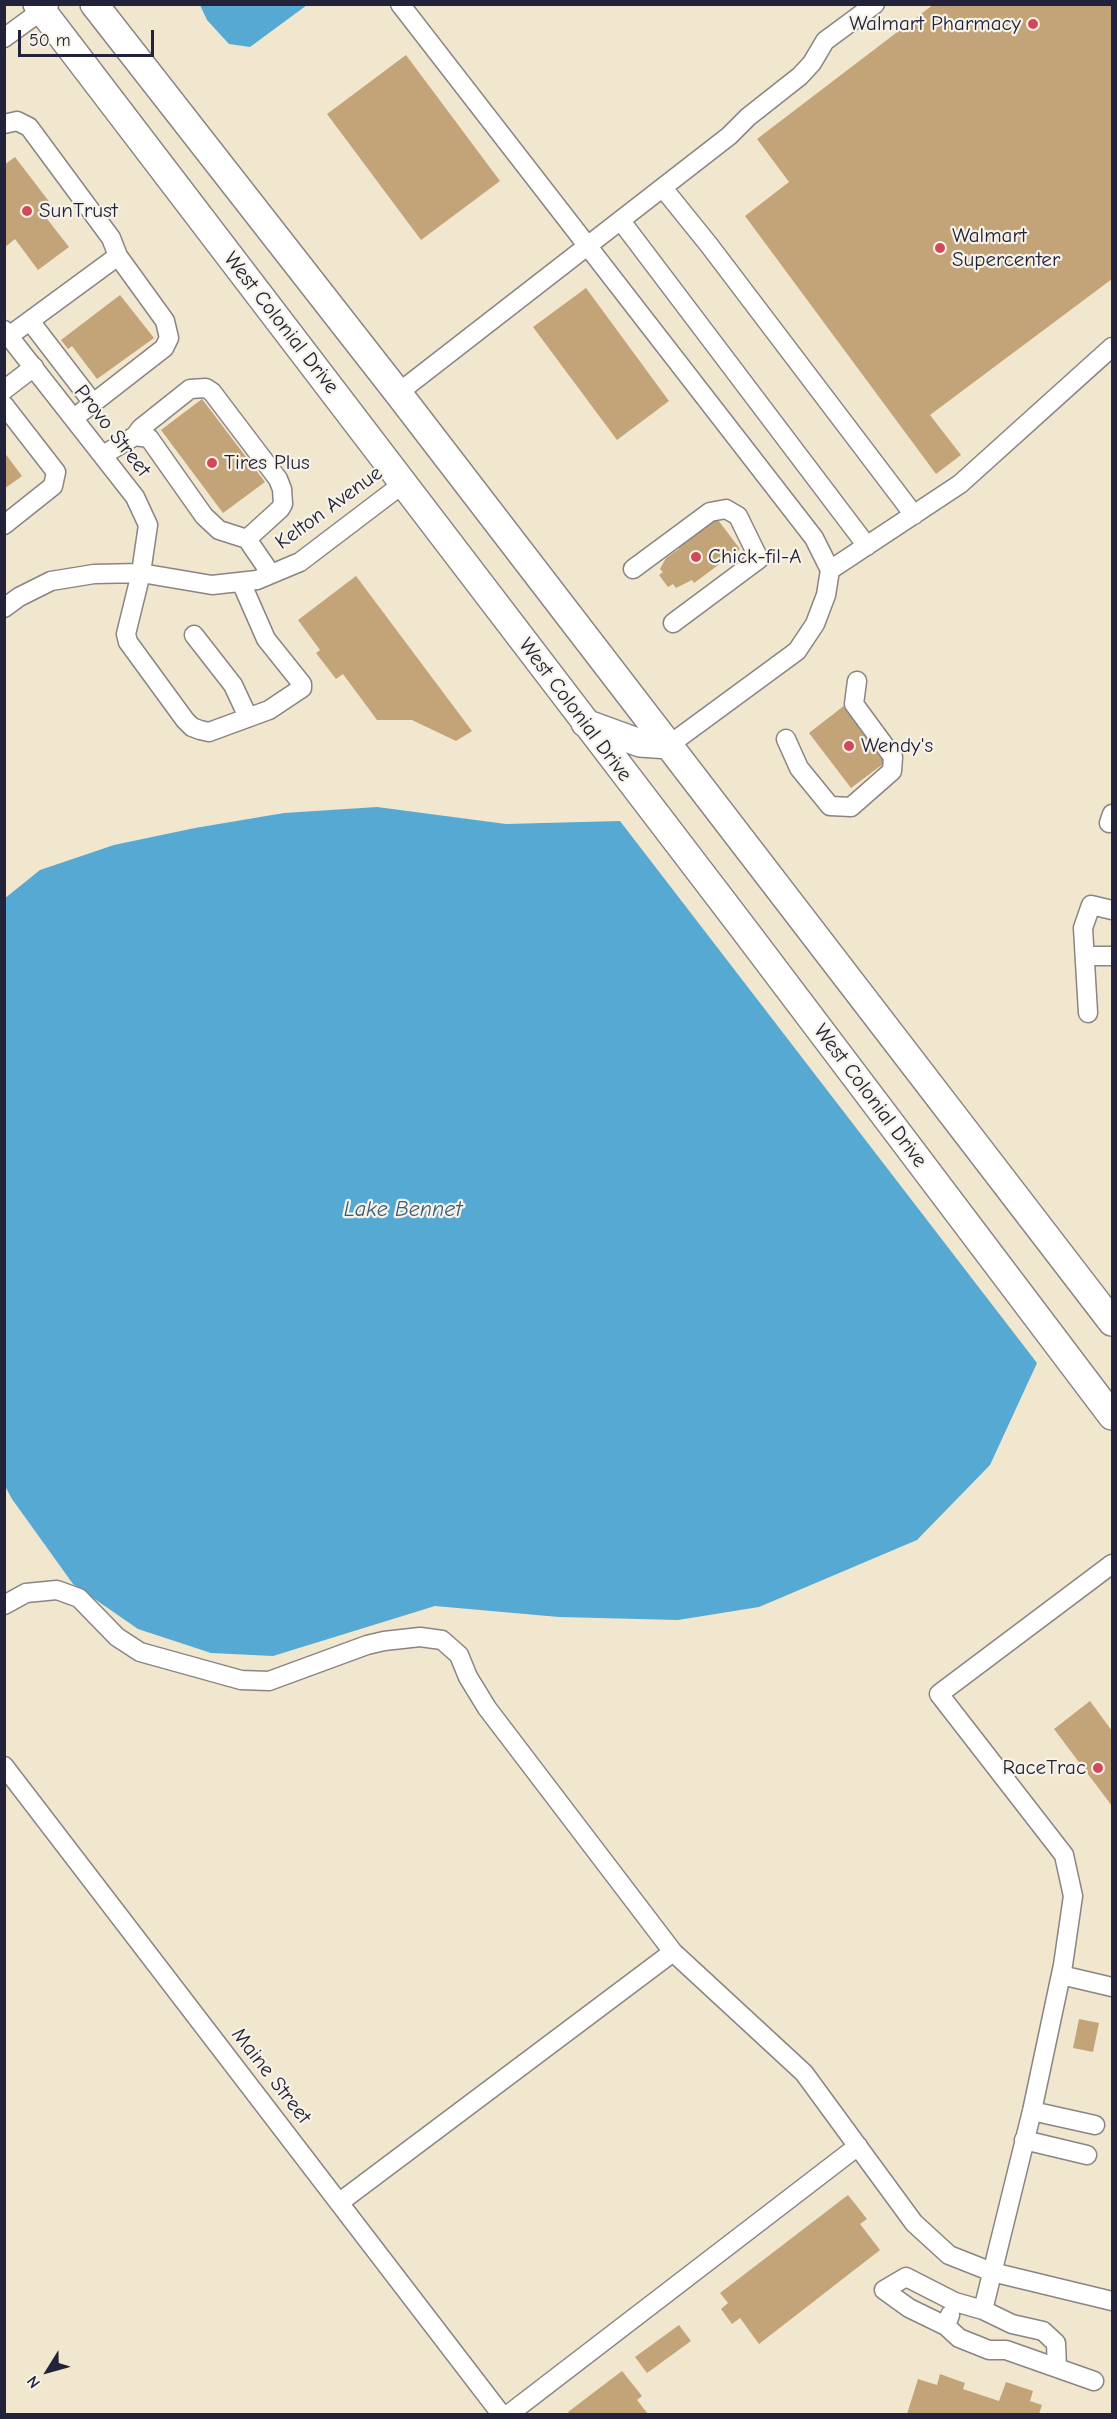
<!DOCTYPE html>
<html>
<head>
<meta charset="utf-8">
<style>
  body { margin:0 }
  #map { position:relative; width:1117px; height:2419px; overflow:hidden; background:#f1e6ce; font-family:"Comic Neue",sans-serif }
  canvas { display:block }
  .frame { position:absolute; inset:0; border:6px solid #22223b; pointer-events:none }
  .north { position:absolute; left:18px; top:2341px; width:60px; height:60px; -webkit-text-stroke:4px #f7f3e8; paint-order:stroke; rotate:233deg; font-size:16px; font-weight:700; line-height:24px; text-align:center; color:#22223b }
  .north::after { content:''; display:block; margin:auto; width:21px; height:27px; background:#22223b; clip-path:polygon(50% 0,100% 100%,50% 72%,0 100%) }
  .scale { position:absolute; left:18px; top:30px; width:136px; height:27px; box-sizing:border-box; border:3px solid #22223b; border-top:0; padding-left:8px; font-size:18px; line-height:21px; white-space:nowrap; color:#22223b; -webkit-text-stroke:4px #f7f3e8; paint-order:stroke }
</style>
</head>
<body>
<div id="map">
<canvas width="1117" height="2419"></canvas>
<div class="frame"></div>
<div class="north">N</div>
<div class="scale">50 m</div>
</div>
<script>
const g = document.querySelector('canvas').getContext('2d');
g.lineJoin = 'round';
function fill(path, color) { g.fillStyle = color; g.fill(path, 'evenodd'); }
const poly = rows => new Path2D(rows.map(r => 'M' + r).join(''));
function strokePath(path, color, width, dash) { g.strokeStyle = color; g.lineWidth = width; g.lineCap = dash ? 'butt' : 'round'; g.setLineDash(dash || []); g.stroke(path); }
function write(font, color, halo, rows, align = 'center') {
  g.font = font + ' "Comic Neue",sans-serif'; g.lineWidth = 4.5; g.setLineDash([]); g.textBaseline = 'middle'; g.strokeStyle = halo; g.fillStyle = color; for (const [text, x, y, turn = 0] of rows) {
    g.save(); g.translate(x, y); g.rotate((+turn || 0) * Math.PI / 180); g.textAlign = isNaN(turn) ? turn : align; if (halo) g.strokeText(text, 0, 0); g.fillText(text, 0, 0); g.restore();
  }
}
const water = poly([
  [200,5,307,5,250,47,229,44,207,20],
  [377,807,506,824,620,821,1037,1363,990,1465,917,1540,759,1607,678,1620,559,1617,435,1606,273,1656,211,1653,138,1629,73,1584,12,1499,5,1486,4,899,40,870,114,845,195,828,284,813]
]);
const building = poly([
  [934,4,1112,4,1112,279,930,415,961,455,936,474,745,216,789,182,757,139],
  [406,55,500,181,421,240,327,114],
  [15,157,54,208,44,215,69,247,38,270,15,239,4,248,4,165],
  [586,288,669,401,617,440,533,327],
  [120,295,154,338,97,379,72,346,68,349,61,340],
  [202,399,265,482,223,513,161,430],
  [4,452,22,476,4,489],
  [715,516,740,549,694,583,692,580,676,588,673,584,668,587,659,575,663,572,660,569,666,558,679,549,677,545],
  [356,576,472,731,456,741,412,720,377,720,343,674,336,679,316,653,320,650,298,620],
  [845,705,887,761,851,788,809,733],
  [1090,1701,1112,1731,1112,1806,1054,1729],
  [1079,2019,1099,2023,1093,2052,1073,2048],
  [848,2195,867,2219,860,2224,880,2250,759,2344,740,2318,732,2324,721,2309,728,2303,720,2293],
  [679,2325,691,2341,647,2373,635,2357],
  [622,2371,642,2396,637,2400,648,2414,570,2414,568,2412],
  [940,2374,965,2383,963,2389,999,2401,1006,2382,1033,2391,1030,2401,1042,2405,1039,2414,907,2414,918,2379,937,2385]
]);
const minor = poly([
  [400,4,814,538,830,570,826,595,815,624,797,651,669,745],
  [4,38,49,5],
  [4,124,17,121,29,127,111,238,118,256,9,336],
  [663,188,709,245,914,515],
  [621,221,867,546],
  [30,321,93,403],
  [4,330,135,497,148,525,141,573,126,634,128,642,185,720,192,727,200,730,209,732,269,710,302,688,302,684,266,639,241,582],
  [4,390,34,367],
  [398,393,729,136,748,117,800,76,812,63,825,41,875,4],
  [4,405,56,472,53,486,4,525],
  [74,418,164,348,169,338,165,321,118,256],
  [135,436,141,428,190,389,206,388,212,392,278,479,282,489,283,504,280,509,247,539],
  [103,455,135,436,149,438,204,516,219,530,247,539,271,574],
  [633,569,710,512,726,509,738,516,759,559,673,623],
  [830,570,960,484,1112,347],
  [4,608,19,597,51,581,94,574,141,573,212,585,257,580,300,562,404,483],
  [194,635,233,685,248,717],
  [786,739,799,768,830,806,851,807,892,771,893,757,854,704,857,681],
  [1109,823,1112,814],
  [1085,956,1112,956],
  [1088,1013,1083,928,1091,905,1112,910],
  [4,1605,26,1593,57,1590,79,1598,117,1637,140,1652,241,1680,269,1681,367,1645,384,1641,420,1637,442,1640,459,1655,468,1677,487,1708,673,1952,804,2073,914,2223,949,2255,992,2272,1112,2301],
  [4,1766,501,2414],
  [1061,1975,1112,1987],
  [1032,2111,1095,2125],
  [1024,2140,1087,2155],
  [340,2202,673,1952],
  [983,2310,1012,2324,1043,2331,1056,2343,1057,2368],
  [950,2315,946,2326,959,2338,989,2350,1006,2350,1094,2381],
  [946,2326,909,2308,884,2290,906,2277,955,2302,983,2310,1032,2111,1063,1965,1073,1896,1064,1855,939,1694,1112,1564],
  [509,2414,858,2146]
]);
const highway = poly([
  [37,4,743,928,1112,1416],
  [94,4,398,393,1112,1322],
  [585,723,640,743,669,745]
]);
const markers = [
  [1033,24,6,"#d1495b"],
  [27,211,6,"#d1495b"],
  [940,248,6,"#d1495b"],
  [212,463,6,"#d1495b"],
  [696,557,6,"#d1495b"],
  [849,746,6,"#d1495b"],
  [1098,1768,6,"#d1495b"]
];
const poiNames = [
  ["Walmart Pharmacy",1021,24,"right"],
  ["SunTrust",39,211],
  ["Walmart",952,236],
  ["Supercenter",952,260],
  ["Tires Plus",224,463],
  ["Chick-fil-A",708,557],
  ["Wendy's",861,746],
  ["RaceTrac",1086,1768,"right"]
];
const streetNames = [
  ["West Colonial Drive",281,323,52],
  ["Provo Street",112,431,52],
  ["Kelton Avenue",329,508,-36],
  ["West Colonial Drive",575,710,53],
  ["West Colonial Drive",870,1096,53],
  ["Maine Street",271,2076,52]
];
const waterNames = [
  ["Lake Bennet",403,1210]
];
fill(water, '#56a9d2');
fill(building, '#c3a479');
strokePath(minor, '#8a8484', 21);
strokePath(highway, '#8a8484', 30);
strokePath(minor, '#fff', 18);
strokePath(highway, '#fff', 27);
for (const [x, y, r, color] of markers) { const dot = new Path2D(); dot.arc(x, y, r, 0, 2 * Math.PI); g.fillStyle = color; g.fill(dot); strokePath(dot, '#f7f3e8', 2); }
write('21px', '#22223b', '#f7f3e8', poiNames, 'left');
write('21px', '#22223b', '#f7f3e8', streetNames);
write('italic 22px', '#375877', '#f7f3e8', waterNames);
</script>
</body>
</html>
